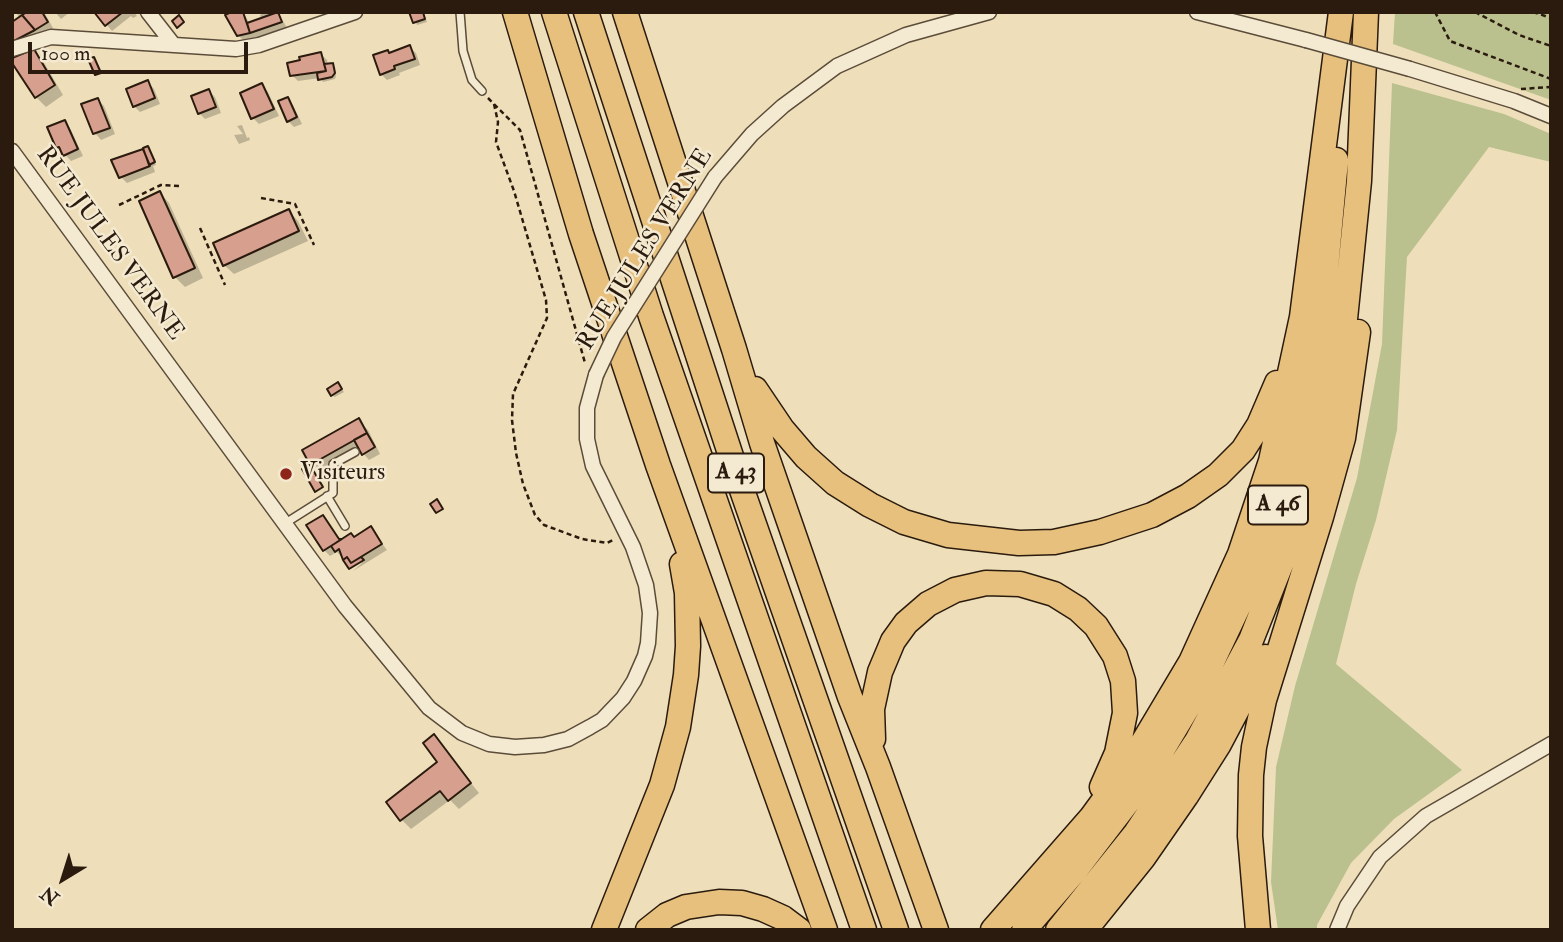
<!DOCTYPE html>
<html>
<head>
<meta charset="utf-8">
<style>
  body { margin:0 }
  #map { position:relative; width:1563px; height:942px; overflow:hidden; background:#eedfba; font-family:"IM FELL Double Pica",serif }
  canvas { display:block }
  .frame { position:absolute; inset:0; border:14px solid #2a1b0e; pointer-events:none }
  .north { position:absolute; left:28px; top:844px; width:70px; height:70px; -webkit-text-stroke:5px #f4ead2; paint-order:stroke; rotate:218deg; font-size:19px; font-weight:700; line-height:28px; text-align:center; color:#2a1b0e }
  .north::after { content:''; display:block; margin:auto; width:24px; height:32px; background:#2a1b0e; clip-path:polygon(50% 0,100% 100%,50% 72%,0 100%) }
  .scale { position:absolute; left:28px; top:42px; width:220px; height:32px; box-sizing:border-box; border:4px solid #2a1b0e; border-top:0; padding-left:9px; font-size:21px; line-height:24px; white-space:nowrap; color:#2a1b0e; -webkit-text-stroke:5px #f4ead2; paint-order:stroke }
</style>
</head>
<body>
<div id="map">
<canvas width="1563" height="942"></canvas>
<div class="frame"></div>
<div class="north">N</div>
<div class="scale">100 m</div>
</div>
<script>
const g = document.querySelector('canvas').getContext('2d');
g.lineJoin = 'round';
function fill(path, color) { g.fillStyle = color; g.fill(path, 'evenodd'); }
const poly = rows => new Path2D(rows.map(r => 'M' + r).join(''));
function strokePath(path, color, width, dash) { g.strokeStyle = color; g.lineWidth = width; g.lineCap = dash ? 'butt' : 'round'; g.setLineDash(dash || []); g.stroke(path); }
function write(font, color, halo, rows, align = 'center') {
  g.font = font + ' "IM FELL Double Pica",serif'; g.lineWidth = 5; g.setLineDash([]); g.textBaseline = 'middle'; g.strokeStyle = halo; g.fillStyle = color; for (const [text, x, y, turn = 0] of rows) {
    g.save(); g.translate(x, y); g.rotate((+turn || 0) * Math.PI / 180); g.textAlign = isNaN(turn) ? turn : align; if (halo) g.strokeText(text, 0, 0); g.fillText(text, 0, 0); g.restore();
  }
}
const green = poly([
  [1395,12,1551,12,1551,100,1393,44],
  [1392,83,1504,114,1551,134,1551,162,1489,147,1407,257,1397,430,1376,520,1356,584,1336,664,1462,770,1394,819,1351,863,1317,925,1317,930,1278,930,1271,882,1276,767,1295,686,1357,478,1382,344]
]);
const shadow = poly([
  [16,12,44,12,53,28,17,47,12,44,20,19],
  [55,12,70,12,61,19],
  [96,12,134,12,137,16,133,18,131,16,112,31],
  [237,12,243,12,250,24,261,20,260,15,265,12,278,12,287,28,244,41,238,35],
  [411,12,423,12,427,22,417,25],
  [409,47,416,53,420,65,399,73,400,75,387,80,381,74,388,52,390,54],
  [33,51,43,61,63,95,46,107,36,97,12,60],
  [321,54,327,60,328,65,332,65,335,67,336,76,335,79,323,82,320,78,298,81,292,75],
  [148,82,154,89,160,104,140,112,134,106],
  [262,85,268,92,279,116,259,124,253,118],
  [209,91,215,97,221,113,205,119,199,113],
  [287,99,293,105,302,124,294,127,288,121],
  [98,100,104,106,115,134,101,140,95,133,83,105],
  [64,122,70,128,83,156,71,161,58,147],
  [242,125,247,138,249,137,250,140,239,144,234,135,243,134,237,126],
  [147,148,156,165,153,166,155,172,127,183,121,177,113,161],
  [160,193,169,203,203,278,185,287,175,277],
  [289,211,298,221,308,241,234,274,224,265],
  [340,387,344,392,335,397,332,395],
  [358,420,368,430,380,454,369,460,361,451,321,473,311,464],
  [323,517,340,540,355,539,371,529,387,550,353,571,362,563,360,560,350,567,337,552,330,556,324,550],
  [434,737,479,793,459,809,450,800,411,829,402,820,439,762]
]);
const building = poly([
  [27,12,42,12,48,22,35,30,22,15,27,12],
  [94,12,123,12,105,26,94,12],
  [231,12,243,12,250,33,237,36,225,15,231,12],
  [278,12,282,22,250,33,247,23,278,12],
  [409,12,423,12,425,19,413,23,409,12],
  [22,15,35,30,12,42,12,22,22,15],
  [179,15,184,22,177,28,172,21,179,15],
  [410,45,415,59,394,66,395,69,380,75,373,55,388,50,389,53,410,45],
  [34,49,55,85,35,98,12,63,12,58,34,49],
  [321,52,326,71,290,76,287,63,300,60,299,57,321,52],
  [94,57,101,73,95,75,88,59,94,57],
  [333,63,335,73,332,77,318,80,317,73,326,71,324,64,333,63],
  [148,80,155,98,133,107,126,89,148,80],
  [262,83,274,109,251,119,240,93,262,83],
  [209,89,216,107,198,114,191,96,209,89],
  [288,97,297,117,287,122,278,101,288,97],
  [98,98,110,128,93,134,81,104,98,98],
  [65,120,78,149,63,156,59,147,56,148,47,127,65,120],
  [148,146,155,162,149,165,143,148,148,146],
  [143,149,150,166,119,178,111,160,143,149],
  [160,191,195,268,173,278,139,201,160,191],
  [289,209,299,231,223,266,213,243,289,209],
  [338,382,342,389,331,396,327,389,338,382],
  [359,418,367,433,310,465,302,450,359,418],
  [367,433,375,447,362,455,354,440,367,433],
  [310,465,323,487,315,492,302,469,310,465],
  [437,499,443,509,436,513,430,504,437,499],
  [323,515,339,539,342,539,323,551,306,525,323,515],
  [371,526,382,544,351,563,347,557,343,560,339,549,335,552,331,546,351,533,354,537,371,526],
  [347,557,351,563,361,557,364,560,349,569,343,560,347,557],
  [434,734,471,783,448,801,440,791,400,821,386,802,437,762,423,743,434,734]
]);
const path = poly([
  [1435,12,1450,41,1551,79],
  [1475,12,1519,35,1551,46],
  [1533,12,1551,18],
  [1521,89,1551,87],
  [488,98,520,130,585,363],
  [494,104,498,122,496,142,514,191,546,300,547,318,513,394,512,420,516,453,523,484,535,515,544,525,582,539,607,543,615,539],
  [261,198,295,204,314,245],
  [119,205,161,185,179,186],
  [200,228,225,285]
]);
const lane = poly([
  [460,12,463,51,472,80,482,91],
  [327,496,345,526],
  [284,524,333,493,333,464,355,452]
]);
const street = poly([
  [148,12,173,44],
  [1197,12,1306,40],
  [12,49,51,37,236,49,259,45,355,12],
  [1410,69,1514,101,1551,116],
  [12,151,345,606,429,708,462,733,489,744,515,747,544,745,568,739,590,727,602,720,623,698,634,681,645,656,648,643,650,613,646,585,633,547,593,466,587,439,587,408,596,375],
  [715,177,752,134,783,106,837,66,906,35,989,12],
  [1337,930,1347,906,1380,857,1426,816,1551,744]
]);
const highway = poly([
  [515,12,581,234,658,465,825,930],
  [554,12,651,316,864,930],
  [586,12,742,490,896,930],
  [625,12,734,349,762,443,850,697,878,767,936,930],
  [755,389,782,429,806,457,835,483,870,505,904,522,948,535,1019,543,1054,542,1100,532,1152,515,1188,496,1218,475,1243,450,1259,425,1277,383],
  [873,739,872,709,880,672,893,641,906,623,928,604,955,590,986,583,1020,584,1054,594,1078,609,1096,626,1115,656,1123,681,1125,713,1117,753,1102,787],
  [604,930,662,785,678,727,686,675,688,646,687,593,682,564],
  [648,930,667,915,686,907,719,902,742,903,763,909,783,918,799,930],
  [993,930,1091,818,1129,766,1191,662,1240,554,1271,461,1302,317,1341,12],
  [1024,930,1074,872,1143,782,1201,685,1249,584,1269,532,1301,424,1322,312,1336,160],
  [1058,930,1136,833,1197,741,1251,640,1291,539,1324,431,1345,319,1359,181,1366,12],
  [1085,930,1143,858,1186,796,1219,744,1265,657],
  [1258,930,1250,836,1251,775,1254,747,1264,700,1321,517,1343,438,1358,332]
]);
const streetBridge = poly([
  [1306,40,1410,69],
  [596,375,614,337,715,177]
]);
const markers = [
  [286,474,7,"#8f2418"]
];
const shields = [
  [736,473,56],
  [1278,505,60]
];
const shieldNames = [
  ["A 43",736,473],
  ["A 46",1278,505]
];
const streetNames = [
  ["RUE JULES VERNE",109,244,54],
  ["RUE JULES VERNE",646,250,-58]
];
const poiNames = [
  ["Visiteurs",300,474]
];
fill(green, '#bac18f');
fill(shadow, '#0003');
fill(building, '#d79f8e');
strokePath(building, '#2a1b0e', 2);
strokePath(lane, '#5b4c39', 10);
strokePath(street, '#5b4c39', 17);
strokePath(highway, '#2a1b0e', 27);
strokePath(path, '#2a1b0e', 2.5, [5, 3.5]);
strokePath(lane, '#f4ead2', 7);
strokePath(street, '#f4ead2', 14);
strokePath(highway, '#e7c07d', 24);
strokePath(streetBridge, '#5b4c39', 17, []);
strokePath(streetBridge, '#f4ead2', 14);
for (const [x, y, r, color] of markers) { const dot = new Path2D(); dot.arc(x, y, r, 0, 2 * Math.PI); g.fillStyle = color; g.fill(dot); strokePath(dot, '#f4ead2', 2.5); }
for (const [x, y, w] of shields) { const box = new Path2D(); box.roundRect(x - w / 2, y - 19.5, w, 39, 5); g.fillStyle = '#f4ead2'; g.fill(box); strokePath(box, '#2a1b0e', 2); }
write('bold 23px', '#2a1b0e', null, shieldNames);
write('24px', '#2a1b0e', '#f4ead2', streetNames);
write('24px', '#2a1b0e', '#f4ead2', poiNames, 'left');
</script>
</body>
</html>
